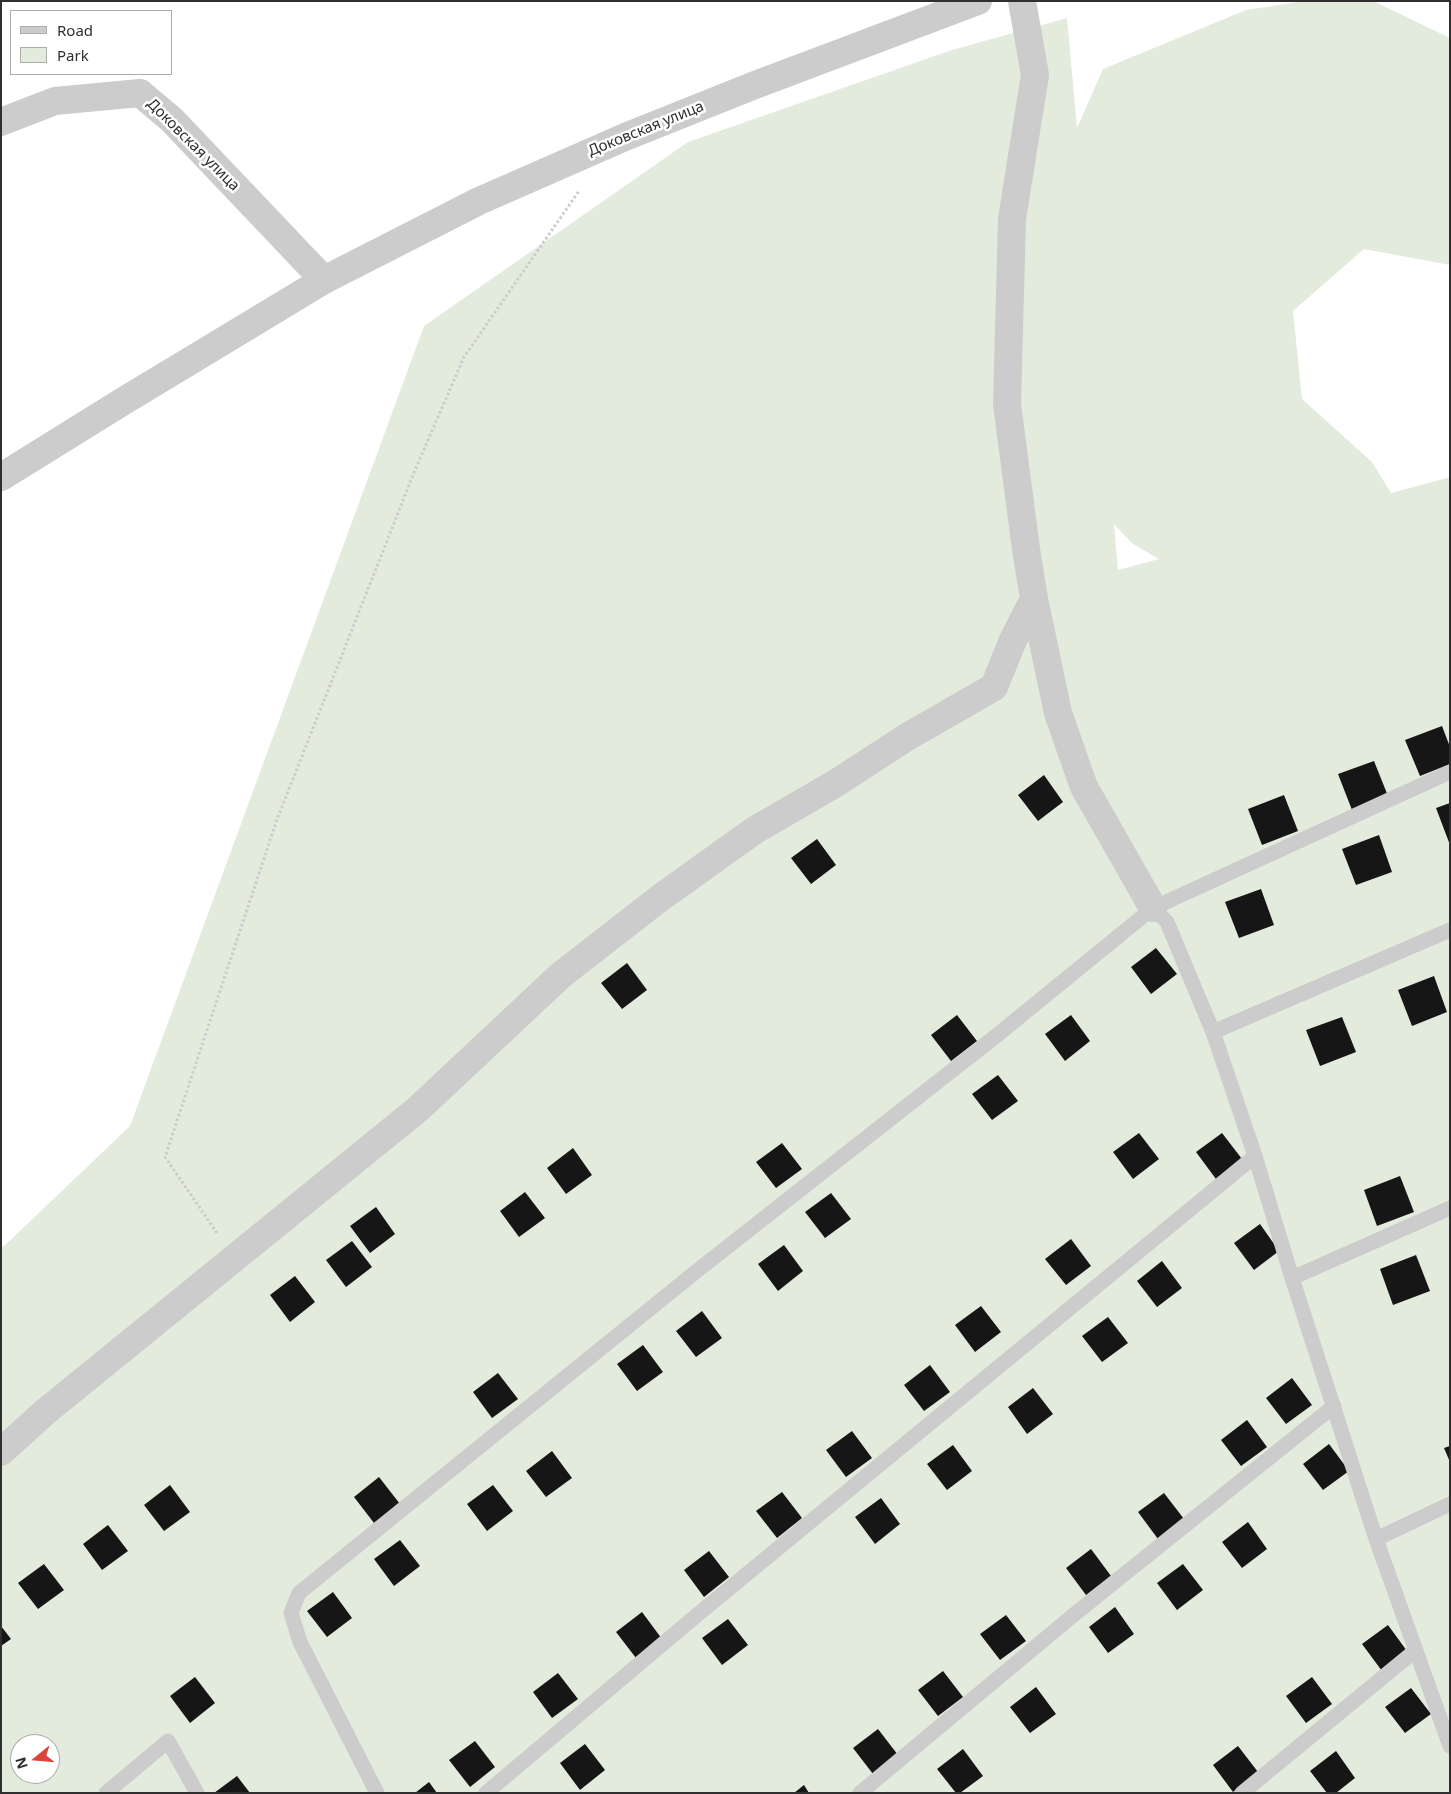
<!DOCTYPE html>
<html>
<head>
<meta charset="utf-8">
<style>
  body { margin:0 }
  #map { position:relative; width:1451px; height:1794px; overflow:hidden; background:#fff; font-family:"Noto Sans",sans-serif }
  canvas { display:block }
  .frame { position:absolute; inset:0; border:2px solid #2f2f2f; pointer-events:none }
  .legend { position:absolute; left:10px; top:10px; width:162px; height:65px; box-sizing:border-box; background:#fff; border:1px solid #acacac; margin:0; padding:6px 9px; list-style:none; font-size:15px; color:#2f2f2f }
  .legend li { display:flex; align-items:center; gap:10px; height:25px }
  .legend b { width:25px; border:1px solid #acacac }
  .north { position:absolute; left:10px; top:1734px; width:50px; height:50px; box-sizing:border-box; background:#fff; border:1px solid #acacac; border-radius:50%; rotate:253deg; font-size:14px; font-weight:700; line-height:20px; text-align:center; color:#2f2f2f }
  .north::after { content:''; display:block; margin:auto; width:18px; height:22px; background:#de4339; clip-path:polygon(50% 0,100% 100%,50% 72%,0 100%) }
</style>
</head>
<body>
<div id="map">
<canvas width="1451" height="1794"></canvas>
<div class="frame"></div>
<ul class="legend">
<li><b style="height:6px;background:#ccc"></b>Road</li>
<li><b style="height:14px;background:#e3ebdd"></b>Park</li>
</ul>
<div class="north">N</div>
</div>
<script>
const g = document.querySelector('canvas').getContext('2d');
g.lineJoin = 'round';
function fill(path, color) { g.fillStyle = color; g.fill(path, 'evenodd'); }
const poly = rows => new Path2D(rows.map(r => 'M' + r).join(''));
function strokePath(path, color, width, dash) { g.strokeStyle = color; g.lineWidth = width; g.lineCap = dash ? 'butt' : 'round'; g.setLineDash(dash || []); g.stroke(path); }
function write(font, color, halo, rows, align = 'center') {
  g.font = font + ' "Noto Sans",sans-serif'; g.lineWidth = 5; g.setLineDash([]); g.textBaseline = 'middle'; g.strokeStyle = halo; g.fillStyle = color; for (const [text, x, y, turn = 0] of rows) {
    g.save(); g.translate(x, y); g.rotate((+turn || 0) * Math.PI / 180); g.textAlign = isNaN(turn) ? turn : align; if (halo) g.strokeText(text, 0, 0); g.fillText(text, 0, 0); g.restore();
  }
}
const green = poly([
  [1305,1,1373,1,1450,38,1450,265,1364,249,1293,311,1302,399,1372,462,1391,493,1450,477,1450,1793,1,1793,1,1249,130,1126,424,326,688,142,952,50,1067,18,1077,128,1103,69,1246,10],
  [1114,524,1133,544,1159,559,1118,570],
  [20,1744,50,1744,50,1774,20,1774]
]);
const building = poly([
  [1442,726,1450,747,1450,764,1420,776,1405,740],
  [1374,761,1388,796,1352,810,1338,774],
  [1044,775,1063,802,1038,821,1018,795],
  [1284,795,1298,831,1262,845,1248,809],
  [1450,803,1450,845,1436,808],
  [1379,835,1392,872,1356,885,1342,849],
  [817,839,836,865,811,884,791,858],
  [1261,889,1274,925,1239,938,1225,902],
  [1156,948,1177,974,1151,994,1131,967],
  [627,963,647,990,622,1009,601,983],
  [1434,976,1447,1012,1412,1026,1398,990],
  [957,1015,977,1041,951,1061,931,1035],
  [1071,1015,1090,1041,1065,1061,1045,1034],
  [1342,1017,1356,1052,1320,1066,1306,1030],
  [998,1075,1018,1101,992,1120,972,1094],
  [1139,1133,1159,1159,1133,1179,1113,1152],
  [1222,1133,1242,1159,1216,1179,1196,1152],
  [782,1143,802,1169,776,1188,756,1162],
  [573,1148,592,1175,566,1194,547,1168],
  [1400,1176,1414,1212,1377,1226,1364,1190],
  [525,1192,545,1218,519,1237,500,1211],
  [831,1193,851,1219,825,1238,805,1212],
  [376,1207,395,1234,370,1253,350,1226],
  [1260,1224,1279,1251,1254,1270,1234,1243],
  [1071,1239,1091,1266,1066,1285,1045,1259],
  [352,1241,372,1267,346,1287,326,1260],
  [784,1245,803,1271,778,1291,758,1264],
  [1416,1255,1430,1291,1393,1305,1380,1269],
  [1162,1261,1182,1288,1157,1307,1137,1281],
  [295,1276,315,1302,290,1322,270,1295],
  [981,1306,1001,1332,975,1352,955,1325],
  [702,1311,722,1338,696,1357,676,1331],
  [1108,1317,1128,1343,1102,1362,1082,1336],
  [643,1345,663,1372,637,1391,617,1364],
  [930,1365,950,1392,924,1411,904,1385],
  [498,1373,518,1399,492,1418,473,1392],
  [1292,1378,1312,1405,1286,1424,1266,1398],
  [1033,1388,1053,1414,1027,1434,1008,1407],
  [1247,1420,1267,1447,1241,1466,1221,1440],
  [852,1431,872,1458,846,1477,826,1450],
  [1329,1444,1349,1471,1323,1490,1303,1464],
  [953,1445,972,1471,947,1490,927,1464],
  [1450,1446,1450,1462,1444,1448],
  [552,1451,572,1478,546,1497,526,1471],
  [379,1477,400,1504,374,1523,354,1497],
  [170,1485,190,1512,164,1531,144,1505],
  [493,1485,513,1511,487,1531,467,1504],
  [782,1492,802,1518,777,1538,756,1511],
  [1164,1493,1184,1519,1158,1539,1138,1512],
  [881,1498,900,1524,875,1544,855,1517],
  [1248,1522,1267,1549,1242,1568,1222,1542],
  [108,1525,128,1551,102,1570,83,1544],
  [400,1540,420,1566,394,1586,374,1559],
  [1091,1549,1111,1576,1086,1595,1066,1568],
  [709,1551,729,1577,704,1597,684,1570],
  [44,1564,64,1590,38,1609,18,1583],
  [1183,1564,1203,1590,1177,1610,1157,1583],
  [333,1592,352,1618,327,1637,307,1611],
  [1115,1607,1134,1634,1108,1653,1089,1627],
  [642,1612,662,1639,636,1658,616,1632],
  [1006,1615,1026,1641,1000,1660,980,1634],
  [728,1619,748,1645,722,1665,702,1638],
  [1388,1625,1407,1651,1382,1671,1362,1644],
  [1,1626,11,1639,1,1646],
  [943,1671,963,1697,938,1716,918,1690],
  [558,1673,578,1699,552,1718,533,1692],
  [195,1677,215,1703,190,1723,170,1696],
  [1312,1677,1332,1704,1306,1723,1286,1696],
  [1036,1687,1056,1714,1030,1733,1010,1707],
  [1411,1688,1431,1714,1405,1733,1385,1707],
  [878,1729,898,1755,873,1774,853,1748],
  [475,1741,495,1767,470,1787,449,1760],
  [585,1744,605,1770,580,1790,560,1763],
  [1238,1746,1258,1772,1233,1792,1213,1765],
  [963,1749,983,1776,960,1793,956,1793,937,1769],
  [1336,1751,1355,1778,1336,1793,1327,1793,1310,1771],
  [237,1776,250,1793,214,1793],
  [429,1782,437,1793,415,1793],
  [804,1785,809,1793,794,1793]
]);
const path = poly([
  [217,1233,165,1157,276,822,415,470,464,357,579,191]
]);
const service = poly([
  [1153,908,1167,922,1213,1032,1255,1156,1292,1278,1376,1539,1450,1746],
  [1213,1032,1450,930],
  [1292,1278,1450,1208],
  [1376,1539,1450,1504],
  [106,1793,168,1741,197,1793],
  [377,1793,300,1642,291,1613,299,1593,698,1270,996,1036,1153,908,1450,772],
  [486,1793,697,1615,1255,1156],
  [860,1793,1076,1613,1334,1406],
  [1242,1793,1416,1650]
]);
const minor = poly([
  [1022,1,1035,75,1012,219,1007,404,1026,549,1034,599,1058,713,1084,787,1153,908],
  [1,122,55,101,140,93,172,120,324,280],
  [1,1452,45,1412,418,1109,561,975,660,898,755,830,833,785,907,737,994,687,1013,640,1034,599]
]);
const tertiary = poly([
  [1,477,122,402,324,280,479,201,625,137,755,85,978,1]
]);
const streetNames = [
  ["Доковская улица",646,129,-22],
  ["Доковская улица",193,145,45]
];
fill(green, '#e3ebdd');
fill(building, '#161616');
strokePath(path, '#ccc', 3, [2.5, 2.5]);
strokePath(service, '#ccc', 15);
strokePath(minor, '#ccc', 28);
strokePath(tertiary, '#ccc', 28);
write('15px', '#2f2f2f', '#fff', streetNames);
</script>
</body>
</html>
